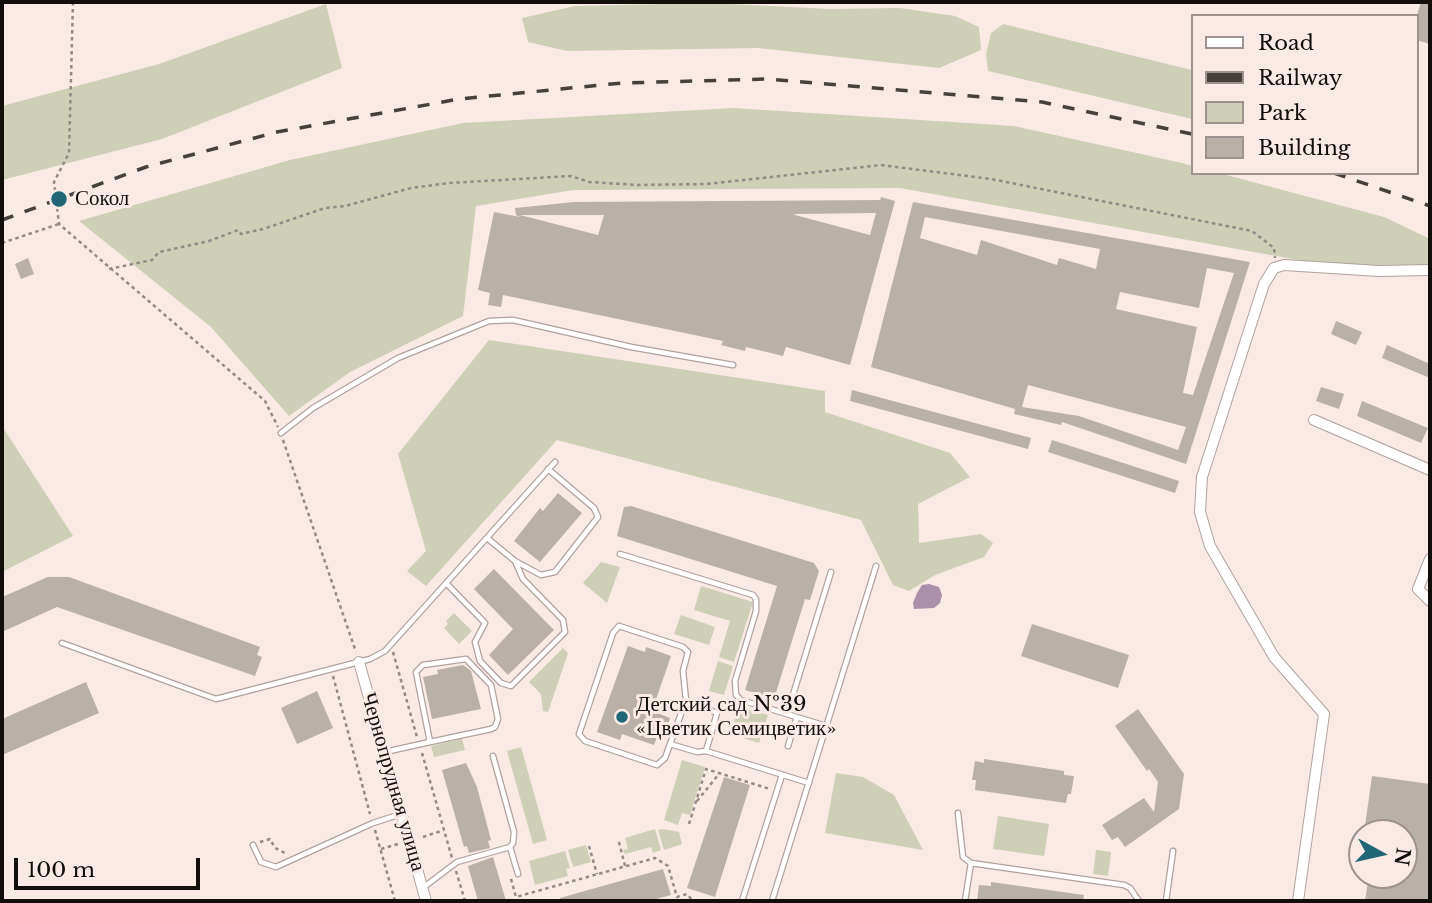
<!DOCTYPE html>
<html>
<head>
<meta charset="utf-8">
<style>
  body { margin:0 }
  #map { position:relative; width:1432px; height:903px; overflow:hidden; background:#f9eae6; font-family:"Libre Baskerville",serif }
  canvas { display:block }
  .frame { position:absolute; inset:0; border:4px solid #120e0c; pointer-events:none }
  .legend { position:absolute; left:1191px; top:14px; width:228px; height:161px; box-sizing:border-box; background:#f9eae6; border:2px solid #9d928f; margin:0; padding:9px 12px; list-style:none; font-size:21px; color:#120e0c }
  .legend li { display:flex; align-items:center; gap:14px; height:35px }
  .legend b { width:35px; border:2px solid #9d928f }
  .north { position:absolute; left:1348px; top:819px; width:70px; height:70px; box-sizing:border-box; background:#f9eae6; border:2px solid #9d928f; border-radius:50%; rotate:98deg; font-size:19px; font-weight:700; line-height:28px; text-align:center; color:#120e0c }
  .north::after { content:''; display:block; margin:auto; width:24px; height:32px; background:#206676; clip-path:polygon(50% 0,100% 100%,50% 72%,0 100%) }
  .scale { position:absolute; left:14px; top:858px; width:186px; height:32px; box-sizing:border-box; border:4px solid #120e0c; border-top:0; padding-left:9px; font-size:21px; line-height:24px; white-space:nowrap; color:#120e0c; -webkit-text-stroke:5px #f9eae6; paint-order:stroke }
</style>
</head>
<body>
<div id="map">
<canvas width="1432" height="903"></canvas>
<div class="frame"></div>
<ul class="legend">
<li><b style="height:9px;background:#fff"></b>Road</li>
<li><b style="height:9px;background:#47413e"></b>Railway</li>
<li><b style="height:19px;background:#cdcfb7"></b>Park</li>
<li><b style="height:19px;background:#b9b1a7"></b>Building</li>
</ul>
<div class="north">N</div>
<div class="scale">100 m</div>
</div>
<script>
const g = document.querySelector('canvas').getContext('2d');
g.lineJoin = 'round';
function fill(path, color) { g.fillStyle = color; g.fill(path, 'evenodd'); }
const poly = rows => new Path2D(rows.map(r => 'M' + r).join(''));
function strokePath(path, color, width, dash) { g.strokeStyle = color; g.lineWidth = width; g.lineCap = dash ? 'butt' : 'round'; g.setLineDash(dash || []); g.stroke(path); }
function write(font, color, halo, rows, align = 'center') {
  g.font = font + ' "Libre Baskerville",serif'; g.lineWidth = 6; g.setLineDash([]); g.textBaseline = 'middle'; g.strokeStyle = halo; g.fillStyle = color; for (const [text, x, y, turn = 0] of rows) {
    g.save(); g.translate(x, y); g.rotate((+turn || 0) * Math.PI / 180); g.textAlign = isNaN(turn) ? turn : align; if (halo) g.strokeText(text, 0, 0); g.fillText(text, 0, 0); g.restore();
  }
}
const green = poly([
  [709,3,830,9,900,8,955,16,979,27,981,50,939,68,758,48,567,51,528,42,522,18,575,6],
  [326,4,342,68,162,139,2,180,2,106,159,64],
  [1003,24,1192,70,1192,119,988,71,986,54,991,33],
  [733,108,1014,126,1182,163,1192,166,1192,173,1219,173,1384,217,1430,239,1430,268,1392,277,900,188,573,190,476,206,463,316,350,372,289,416,211,327,79,221,290,160,463,123],
  [489,340,825,391,825,412,950,453,970,477,918,504,919,543,981,534,993,543,984,557,935,575,909,591,893,585,861,520,557,440,426,586,407,571,426,551,398,454],
  [2,426,73,536,2,572],
  [601,562,620,567,607,603,583,583],
  [701,586,753,602,734,662,719,657,730,621,694,610],
  [454,613,472,631,459,644,444,628,448,624,446,621],
  [681,615,715,627,709,645,674,634],
  [563,648,568,653,548,712,543,711,541,694,529,682],
  [718,661,733,666,724,695,709,691],
  [739,706,768,715,759,743,730,734],
  [462,739,465,750,434,757,431,746],
  [521,747,547,840,533,844,507,751],
  [682,760,705,767,690,815,682,813,678,825,664,820],
  [836,773,863,777,894,795,923,850,825,833],
  [998,816,1049,824,1044,856,993,849],
  [655,829,661,850,653,853,651,847,625,854,623,850,628,849,625,838],
  [663,829,679,832,682,844,664,850,658,830],
  [586,845,591,862,573,867,568,850],
  [1096,850,1111,852,1108,876,1093,874],
  [565,851,570,868,566,869,568,876,535,885,529,861]
]);
const water = poly([
  [929,584,939,587,942,595,940,603,934,608,914,609,913,603,917,593,922,585]
]);
const building = poly([
  [1421,2,1430,2,1430,44,1416,40,1416,18],
  [881,197,895,201,850,365,786,347,783,356,746,347,745,351,721,345,723,341,503,295,501,307,488,305,490,293,478,290,494,212,520,217,516,215,515,208,574,202,880,200],
  [876,213,870,235,795,215,795,214],
  [520,215,604,215,598,235],
  [913,202,1250,262,1186,464,1062,422,1061,425,1014,414,1015,409,871,367],
  [925,217,1100,249,1096,269,1059,258,1057,265,981,240,977,255,920,238],
  [1207,268,1234,273,1193,395,1183,393,1197,327,1116,309,1120,292,1199,308],
  [1028,385,1186,427,1178,450,1079,416,1022,407],
  [28,258,34,274,21,279,15,264],
  [1336,321,1362,332,1356,345,1331,334],
  [1387,345,1430,364,1430,378,1382,358],
  [1321,387,1344,394,1339,409,1316,401],
  [852,390,1031,438,1028,449,850,401],
  [1362,401,1428,428,1421,443,1357,416],
  [1052,440,1179,481,1175,493,1048,452],
  [558,493,582,513,540,562,514,541,540,508,543,511],
  [631,506,814,563,819,571,810,600,805,599,774,699,745,690,777,586,617,536,624,507],
  [494,569,554,630,508,675,489,655,513,629,474,589],
  [48,577,69,577,260,647,257,655,262,657,255,676,57,607,2,632,2,597],
  [1032,624,1129,655,1118,688,1021,656],
  [628,646,645,652,646,647,671,656,652,711,670,718,664,736,658,734,654,745,622,734,620,740,597,732],
  [463,665,471,671,481,709,432,719,423,677,438,674,437,670],
  [86,682,99,713,2,755,2,719],
  [317,691,333,728,297,744,281,708],
  [1138,709,1184,774,1179,809,1125,847,1118,837,1112,840,1102,825,1144,798,1154,812,1158,782,1149,769,1147,771,1115,726],
  [984,759,1064,771,1064,775,1074,776,1071,794,1068,794,1066,803,975,790,976,780,972,780,975,761,984,763],
  [466,763,477,787,491,840,488,841,490,848,469,853,467,846,464,847,442,770],
  [1372,776,1430,784,1430,901,1365,901,1369,875,1404,875,1404,833,1364,833],
  [724,777,750,785,715,897,687,888],
  [493,857,506,901,478,901,468,866],
  [663,869,671,895,649,901,561,901,560,898],
  [991,882,1084,895,1083,901,977,901,979,885,991,886]
]);
const path = poly([
  [73,2,69,153,54,182,59,224,265,401,278,427],
  [2,243,59,224],
  [109,269,152,260,159,252,209,241,238,230,241,234,263,229,325,208,345,206,411,188,449,183,571,176,589,182,639,185,707,184,881,165,991,179,1252,231,1274,248,1275,258],
  [283,440,356,652],
  [393,652,417,737],
  [333,676,370,814],
  [422,753,452,858],
  [697,801,719,774],
  [689,824,706,769,770,789],
  [375,830,395,901],
  [423,837,444,830],
  [260,842,270,839,275,848,285,853],
  [619,842,625,866],
  [589,846,597,874],
  [381,849,398,844],
  [456,871,465,901],
  [511,879,516,897,655,858,668,866,677,897,687,894,693,901]
]);
const service = poly([
  [281,433,313,408,398,358,489,321,513,320,631,347,733,365],
  [487,538,515,561,541,575,555,572,598,517,594,508,548,469],
  [620,554,753,595,756,599,756,611,735,681,736,695,741,700,826,726],
  [446,583,485,623,475,642,480,661,501,683,511,686,565,632,563,620,523,579,515,561],
  [619,626,683,647,688,652,683,671,686,700,665,758,657,765,585,741,579,734,613,633,619,626],
  [62,643,216,699,370,659,385,651,555,462],
  [686,700,717,713,706,751],
  [787,714,831,572],
  [670,744,697,752,706,751,809,783],
  [788,746,797,717],
  [385,752,430,742,491,729,495,727,498,719,491,685,466,659,423,665,416,672,430,742],
  [958,813,963,857,971,863],
  [253,845,261,862,276,867,373,823,401,814],
  [510,847,518,874],
  [424,887,457,862,510,847,513,843,514,832,493,756],
  [742,901,782,775],
  [772,901,876,566],
  [965,901,971,863,1124,885,1130,888,1139,901],
  [1166,901,1173,851]
]);
const minor = poly([
  [1314,420,1430,470],
  [1430,559,1418,589,1430,601],
  [359,662,426,901],
  [1298,901,1324,714,1274,657,1210,546,1200,512,1202,477,1264,284,1274,268,1284,265,1379,271,1430,270]
]);
const rail = poly([
  [1334,173,1430,206],
  [2,220,146,167,277,132,459,99,622,83,766,79,1042,102,1192,134]
]);
const markers = [
  [59,199,9,"#206676"],
  [622,717,7,"#206676"]
];
const poiNames = [
  ["Сокол",75,199],
  ["Детский сад №39",636,705],
  ["«Цветик Семицветик»",636,729]
];
const streetNames = [
  ["Чернопрудная улица",393,782,74]
];
fill(green, '#cdcfb7');
fill(water, '#ac90a9');
fill(building, '#b9b1a7');
strokePath(service, '#afa29d', 7);
strokePath(minor, '#afa29d', 12);
strokePath(path, '#938986', 2.5, [3.5, 3.5]);
strokePath(service, '#fff', 4.5);
strokePath(minor, '#fff', 10);
strokePath(rail, '#47413e', 3.5, [12, 12]);
for (const [x, y, r, color] of markers) { const dot = new Path2D(); dot.arc(x, y, r, 0, 2 * Math.PI); g.fillStyle = color; g.fill(dot); strokePath(dot, '#f9eae6', 2.5); }
write('21px', '#120e0c', '#f9eae6', poiNames, 'left');
write('21px', '#120e0c', '#f9eae6', streetNames);
</script>
</body>
</html>
